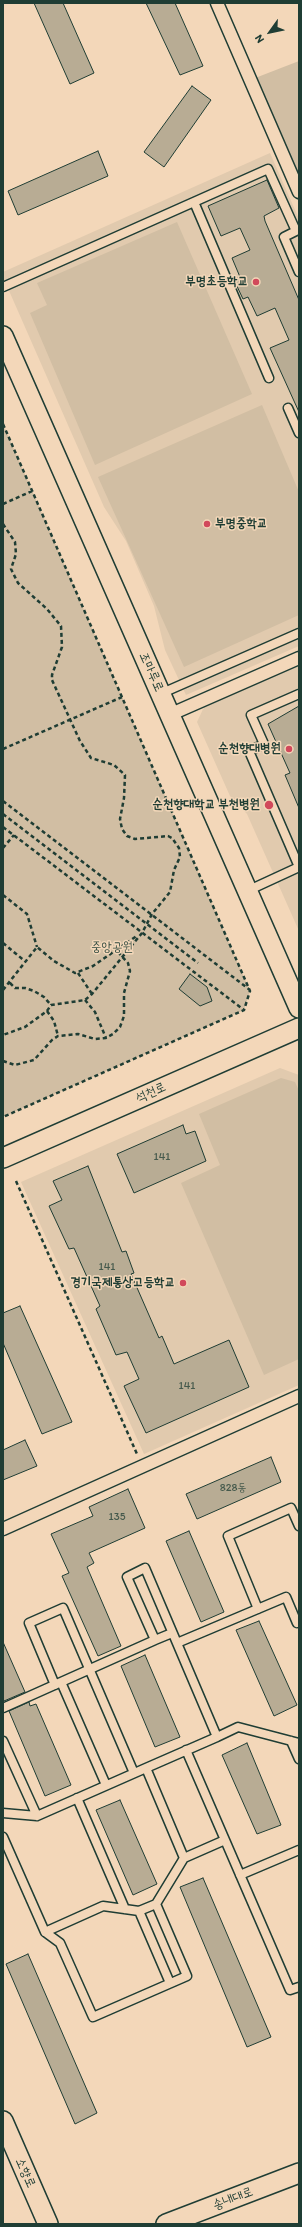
<!DOCTYPE html>
<html>
<head>
<meta charset="utf-8">
<style>
  body { margin:0 }
  #map { position:relative; width:302px; height:2227px; overflow:hidden; background:#f3d7b9; font-family:Itim,sans-serif }
  canvas { display:block }
  .frame { position:absolute; inset:0; border:4px solid #1f3d34; pointer-events:none }
  .north { position:absolute; left:250px; top:12px; width:40px; height:40px; -webkit-text-stroke:3px #f3d7b9; paint-order:stroke; rotate:237deg; font-size:11px; font-weight:700; line-height:16px; text-align:center; color:#1f3d34 }
  .north::after { content:''; display:block; margin:auto; width:14px; height:18px; background:#1f3d34; clip-path:polygon(50% 0,100% 100%,50% 72%,0 100%) }
</style>
</head>
<body>
<div id="map">
<canvas width="302" height="2227"></canvas>
<div class="frame"></div>
<div class="north">N</div>
</div>
<script>
const g = document.querySelector('canvas').getContext('2d');
g.lineJoin = 'round';
function fill(path, color) { g.fillStyle = color; g.fill(path, 'evenodd'); }
const poly = rows => new Path2D(rows.map(r => 'M' + r).join(''));
function strokePath(path, color, width, dash) { g.strokeStyle = color; g.lineWidth = width; g.lineCap = dash ? 'butt' : 'round'; g.setLineDash(dash || []); g.stroke(path); }
function write(font, color, halo, rows, align = 'center') {
  g.font = font + ' Itim,"Poor Story",sans-serif'; g.lineWidth = 3; g.setLineDash([]); g.textBaseline = 'middle'; g.strokeStyle = halo; g.fillStyle = color; for (const [text, x, y, turn = 0] of rows) {
    g.save(); g.translate(x, y); g.rotate((+turn || 0) * Math.PI / 180); g.textAlign = isNaN(turn) ? turn : align; if (halo) g.strokeText(text, 0, 0); g.fillText(text, 0, 0); g.restore();
  }
}
const built = poly([
  [270,153,299,219,299,646,186,695,165,650,154,606,126,541,104,507,3,277,3,272],
  [299,666,299,931,247,814,230,796,197,722,204,707],
  [280,1068,299,1075,299,1385,144,1454,21,1182]
]);
const green = poly([
  [299,61,299,192,250,80],
  [177,222,252,394,95,465,30,313,47,305,37,283],
  [262,405,299,492,299,615,184,667,98,477],
  [3,424,250,991,244,1010,3,1117],
  [281,1078,295,1082,299,1091,299,1359,264,1375,181,1183,220,1165,199,1114]
]);
const building = poly([
  [34,3,63,3,94,73,70,84,34,3],
  [146,3,175,3,203,66,180,75,146,3],
  [192,86,211,100,164,167,144,152,192,86],
  [98,151,108,176,18,215,8,191,98,151],
  [267,180,279,208,264,216,265,221,299,300,299,412,270,348,289,340,275,308,257,316,248,297,243,299,234,280,240,277,232,258,250,250,240,228,221,236,208,206,267,180],
  [299,706,299,808,285,775,290,773,268,724,299,706],
  [190,974,207,987,212,1001,200,1006,179,989,190,974],
  [183,1125,186,1134,195,1131,206,1161,134,1193,117,1154,183,1125],
  [88,1166,122,1252,126,1251,134,1273,131,1274,159,1338,162,1336,174,1364,229,1340,249,1387,146,1433,124,1386,139,1379,127,1352,116,1355,96,1309,100,1306,74,1248,69,1249,49,1206,62,1200,53,1181,88,1166],
  [20,1306,72,1422,42,1434,3,1343,3,1313,20,1306],
  [25,1440,37,1466,3,1480,3,1450,25,1440],
  [271,1457,281,1482,197,1519,186,1494,271,1457],
  [128,1489,145,1528,89,1553,94,1563,87,1567,121,1646,98,1656,62,1576,69,1573,51,1534,93,1516,89,1507,128,1489],
  [189,1531,224,1612,201,1622,166,1541,189,1531],
  [259,1621,297,1705,274,1716,236,1630,259,1621],
  [3,1642,25,1692,4,1701,3,1698,3,1642],
  [145,1655,180,1737,155,1747,121,1666,145,1655],
  [29,1702,30,1706,36,1704,71,1785,45,1796,9,1711,29,1702],
  [247,1743,281,1825,257,1834,222,1755,247,1743],
  [120,1800,157,1884,133,1895,96,1810,120,1800],
  [203,1878,271,2037,247,2047,180,1887,203,1878],
  [28,1954,97,2113,75,2124,6,1964,28,1954]
]);
const path = poly([
  [3,424,250,991,244,1010,3,1117],
  [3,504,32,491],
  [3,524,15,542,16,554,11,569,18,583,47,609,61,626,62,647,52,675,52,680,80,741,91,758,114,765,125,775,124,798,120,819,122,829,127,836,135,839,168,836,172,838,179,848,180,857,174,870,170,892,152,914,142,933,92,994,85,1000,51,1005,47,1011,25,1027,3,1035],
  [3,749,122,697],
  [3,801,250,990],
  [3,814,198,963],
  [3,827,244,1010],
  [3,848,14,835],
  [3,895,27,914,37,947],
  [3,943,26,962],
  [78,973,92,994],
  [10,983,15,988,25,988,34,991,44,997,51,1005],
  [3,990,37,947,54,961,75,973,93,966,138,935],
  [85,1000,95,1012,106,1038],
  [47,1011,54,1021,58,1036],
  [3,1061,15,1065,34,1060,52,1040,58,1036,78,1034,95,1039,106,1038,113,1034,120,1027,124,1016,124,993,130,971,128,963,117,951],
  [16,1181,137,1454]
]);
const service = poly([
  [194,202,269,378],
  [3,287,268,169,296,231,284,237,299,272],
  [288,408,299,433],
  [160,694,299,633],
  [299,694,251,715,264,744,249,751,299,867],
  [247,891,299,867],
  [258,1609,228,1536,291,1508,299,1526],
  [155,1640,172,1633],
  [177,1643,286,1597,297,1623,299,1622],
  [61,1682,106,1785],
  [55,1685,29,1623,63,1608,134,1773],
  [3,1708,155,1640,127,1577,145,1568,217,1737,146,1768],
  [217,1737,238,1727,299,1743],
  [3,1741,37,1816],
  [291,1741,299,1759],
  [186,1750,290,1990,299,1987],
  [77,1798,125,1909],
  [3,1813,37,1816,146,1768,184,1858,156,1904,187,1976,93,2017,60,1943,45,1932,3,1837],
  [184,1858,225,1840],
  [240,1875,299,1850],
  [139,1911,170,1983],
  [45,1932,103,1906,139,1911,156,1904]
]);
const pedestrian = poly([
  [217,3,299,192],
  [169,715,299,658],
  [3,1529,299,1396]
]);
const tertiary = poly([
  [3,336,299,1008],
  [3,1158,299,1028],
  [3,2121,48,2224],
  [166,2224,299,2173]
]);
const markers = [
  [256,282,4,"#d1495b"],
  [207,524,4,"#d1495b"],
  [289,749,4,"#d1495b"],
  [269,805,5,"#d1495b"],
  [183,1283,4,"#d1495b"]
];
const numberNames = [
  ["141",162,1157],
  ["141",107,1267],
  ["141",187,1386],
  ["828동",233,1488],
  ["135",117,1517]
];
const poiNames = [
  ["부명초등학교",248,282],
  ["부명중학교",215,524,"left"],
  ["순천향대병원",281,749],
  ["순천향대학교 부천병원",260,805],
  ["경기국제통상고등학교",175,1283]
];
const streetNames = [
  ["조마루로",151,672,66],
  ["석천로",151,1093,-24],
  ["소향로",25,2173,66],
  ["송내대로",233,2199,-21]
];
const parkNames = [
  ["중앙공원",112,948]
];
fill(built, '#e1caae');
fill(green, '#d1bea3');
fill(building, '#b8ac94');
strokePath(building, '#1f3d34', 1);
strokePath(service, '#1f3d34', 11);
strokePath(pedestrian, '#1f3d34', 15);
strokePath(tertiary, '#1f3d34', 22);
strokePath(path, '#1f3d34', 2.5, [4, 3]);
strokePath(service, '#f3d7b9', 8);
strokePath(pedestrian, '#f3d7b9', 12);
strokePath(tertiary, '#f3d7b9', 19);
for (const [x, y, r, color] of markers) { const dot = new Path2D(); dot.arc(x, y, r, 0, 2 * Math.PI); g.fillStyle = color; g.fill(dot); strokePath(dot, '#f3d7b9', 1.5); }
write('11px', '#45594c', null, numberNames);
write('bold 13px', '#1f3d34', '#f3d7b9', poiNames, 'right');
write('13px', '#1f3d34', '#f3d7b9', streetNames);
write('13px', '#314a3f', '#f3d7b9', parkNames);
</script>
</body>
</html>
